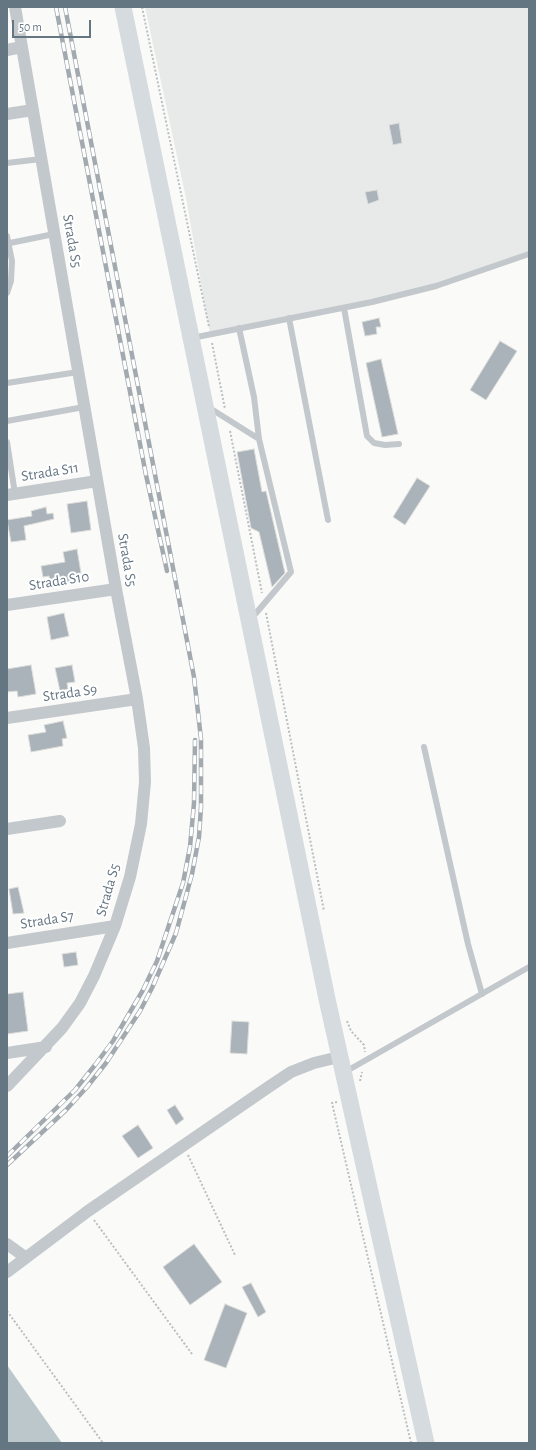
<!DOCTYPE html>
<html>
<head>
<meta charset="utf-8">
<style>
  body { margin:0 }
  #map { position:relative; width:536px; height:1450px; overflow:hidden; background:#fafaf8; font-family:"Alegreya Sans",sans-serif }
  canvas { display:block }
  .frame { position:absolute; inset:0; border:8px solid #657683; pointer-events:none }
  .scale { position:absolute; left:12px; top:20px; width:79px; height:18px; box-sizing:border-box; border:2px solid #657683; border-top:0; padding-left:5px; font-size:12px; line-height:14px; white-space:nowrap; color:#657683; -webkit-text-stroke:3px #fff; paint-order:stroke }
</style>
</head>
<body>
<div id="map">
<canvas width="536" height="1450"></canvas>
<div class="frame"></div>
<div class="scale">50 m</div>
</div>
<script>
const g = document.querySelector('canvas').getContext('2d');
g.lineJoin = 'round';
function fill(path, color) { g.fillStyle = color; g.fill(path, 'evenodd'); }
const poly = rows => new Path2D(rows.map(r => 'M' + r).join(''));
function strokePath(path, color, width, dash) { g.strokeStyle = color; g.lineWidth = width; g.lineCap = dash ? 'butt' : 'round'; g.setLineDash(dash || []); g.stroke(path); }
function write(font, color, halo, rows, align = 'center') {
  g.font = font + ' "Alegreya Sans",sans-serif'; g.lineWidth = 4; g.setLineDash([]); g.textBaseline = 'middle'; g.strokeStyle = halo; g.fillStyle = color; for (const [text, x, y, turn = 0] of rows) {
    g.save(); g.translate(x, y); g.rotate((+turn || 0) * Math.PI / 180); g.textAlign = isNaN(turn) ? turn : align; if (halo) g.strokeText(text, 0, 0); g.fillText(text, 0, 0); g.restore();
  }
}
const built = poly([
  [145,7,529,7,529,254,436,286,210,334,186,198]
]);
const water = poly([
  [7,1365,62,1443,7,1443]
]);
const building = poly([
  [399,123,402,143,393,145,389,125,399,123],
  [377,190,379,200,368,204,365,192,377,190],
  [379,318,381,327,376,327,377,334,365,336,362,322,379,318],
  [500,341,517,351,486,400,470,390,500,341],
  [381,359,398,434,382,437,366,363,381,359],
  [254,449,262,492,266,491,285,573,272,587,259,532,251,528,237,452,254,449],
  [417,478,430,486,405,525,393,517,417,478],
  [87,501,91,530,71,533,67,504,87,501],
  [46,507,47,514,53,513,54,519,24,526,26,540,11,542,7,520,32,516,31,511,46,507],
  [77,549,81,573,77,574,78,581,65,584,64,579,50,582,49,576,43,577,41,566,65,562,63,552,77,549],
  [64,613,69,636,51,640,47,617,64,613],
  [31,665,36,694,18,697,17,691,7,692,7,669,31,665],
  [72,665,75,682,67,683,68,689,60,691,55,668,72,665],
  [63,721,67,738,62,739,63,746,31,752,28,735,46,732,44,725,63,721],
  [18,887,24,913,13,914,9,889,18,887],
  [76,952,78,965,64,967,62,954,76,952],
  [23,992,28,1031,7,1034,7,994,23,992],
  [232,1021,249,1022,247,1054,230,1053,232,1021],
  [175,1105,184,1119,176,1125,167,1110,175,1105],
  [138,1125,153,1148,138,1158,122,1136,138,1125],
  [194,1244,222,1282,190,1305,163,1267,194,1244],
  [251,1283,266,1312,258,1317,242,1287,251,1283],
  [225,1304,247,1313,226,1368,204,1360,225,1304]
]);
const path = poly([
  [142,7,209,327],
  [212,343,225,409],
  [230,431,262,593],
  [266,613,324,911],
  [347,1021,351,1031,364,1045,365,1052],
  [360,1081,362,1072],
  [337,1102,332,1103,411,1443],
  [188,1155,235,1255],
  [94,1220,192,1354],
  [7,1311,103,1443]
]);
const lane = poly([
  [7,163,41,159],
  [7,236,12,261,11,281,7,293],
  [10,243,54,234],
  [344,308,367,436,374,443,385,445,399,444],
  [289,318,328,520],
  [239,328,254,397,259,439],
  [192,338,372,302,436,286,529,254],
  [7,383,78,372],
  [208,407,259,439,291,572,251,619],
  [7,421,84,407],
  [7,442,15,494],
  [424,747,468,944,482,994],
  [345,1072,529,967]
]);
const street = poly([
  [7,50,22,47],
  [7,114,33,110],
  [7,495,97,481],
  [7,605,116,589],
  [7,718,137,699],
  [7,829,60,821],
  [7,943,115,926],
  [7,1053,46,1047],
  [7,1086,62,1028,80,1003,94,976,115,926,130,877,141,824,145,782,144,748,137,699,116,589,15,7],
  [7,1244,25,1257],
  [7,1272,88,1211,270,1086,291,1072,314,1063,339,1057]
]);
const secondary = poly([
  [123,7,327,999,426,1443]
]);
const rail = poly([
  [56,7,146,475,167,571],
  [7,1156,75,1090,95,1065,113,1041,143,990,157,961,183,883,190,847,194,803,195,740],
  [7,1165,66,1110,87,1087,106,1063,140,1011,152,988,176,933,192,874,199,837,201,807,201,739,194,677,65,7]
]);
const streetNames = [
  ["Strada S5",72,241,80],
  ["Strada S11",50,472,-9],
  ["Strada S5",127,560,80],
  ["Strada S10",59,581,-9],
  ["Strada S9",70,693,-8],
  ["Strada S5",108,890,-74],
  ["Strada S7",47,920,-9]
];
fill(built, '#e8e9e9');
fill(water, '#bbc7cb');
fill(building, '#aab3b9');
strokePath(building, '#dcdcda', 1);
strokePath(path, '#bbbfc2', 2, [2, 2]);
strokePath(lane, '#c3c8cc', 6);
strokePath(street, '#c3c8cc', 12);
strokePath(secondary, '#d6dbdf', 17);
strokePath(rail, '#a2aab0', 4.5);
strokePath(rail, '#fff', 3, [9]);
write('15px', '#657683', '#fff', streetNames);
</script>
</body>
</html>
